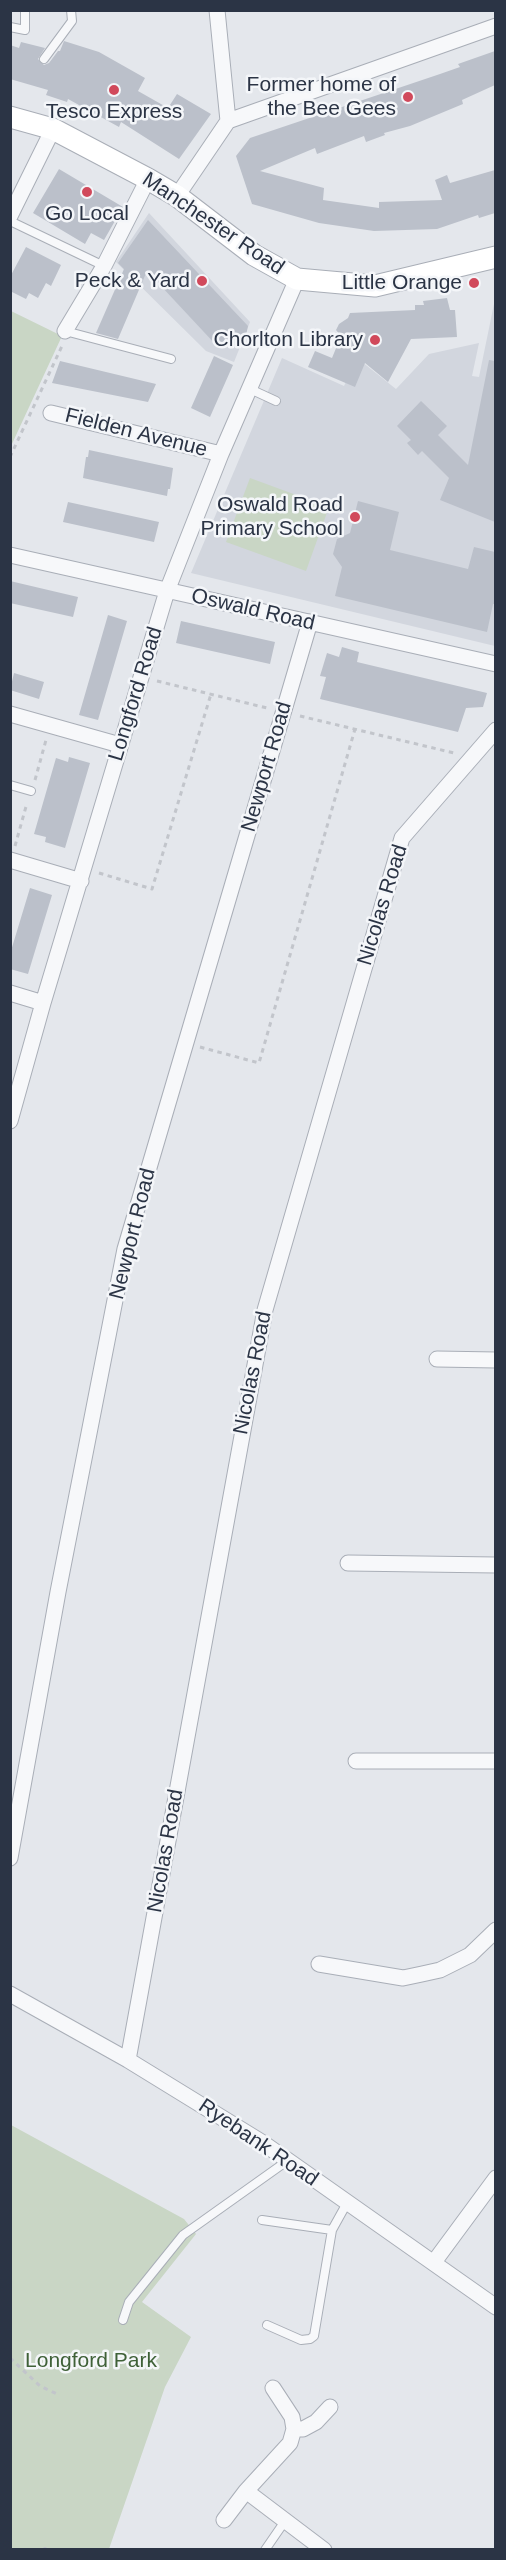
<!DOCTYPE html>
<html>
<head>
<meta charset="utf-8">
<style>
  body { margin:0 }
  #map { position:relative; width:506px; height:2560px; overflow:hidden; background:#e4e7ec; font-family:Helvetica,sans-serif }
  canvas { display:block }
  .frame { position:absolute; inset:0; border:12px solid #2b3445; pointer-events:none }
</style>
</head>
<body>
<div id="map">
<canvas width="506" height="2560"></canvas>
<div class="frame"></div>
</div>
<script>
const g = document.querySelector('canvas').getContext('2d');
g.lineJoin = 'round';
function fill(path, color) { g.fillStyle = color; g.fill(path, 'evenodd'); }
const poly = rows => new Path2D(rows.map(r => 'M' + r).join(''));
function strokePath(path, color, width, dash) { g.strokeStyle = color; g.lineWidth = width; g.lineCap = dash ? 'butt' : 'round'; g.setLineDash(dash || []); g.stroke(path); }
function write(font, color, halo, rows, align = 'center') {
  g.font = font + ' Helvetica,sans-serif'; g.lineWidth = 5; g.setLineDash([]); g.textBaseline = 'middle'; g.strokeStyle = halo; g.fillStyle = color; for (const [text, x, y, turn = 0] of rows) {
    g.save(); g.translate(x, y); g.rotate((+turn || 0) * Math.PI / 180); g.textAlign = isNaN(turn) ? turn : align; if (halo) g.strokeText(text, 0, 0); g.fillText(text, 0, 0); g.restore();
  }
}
const built = poly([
  [149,213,250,322,234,362,206,351,116,262],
  [495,299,495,646,191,573,282,358,344,386,357,358,396,389,429,354,479,343,472,376,479,377]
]);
const green = poly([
  [11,311,62,336,11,446],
  [250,478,329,507,306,571,226,542],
  [11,2125,184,2219,196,2234,142,2302,191,2337,165,2387,109,2549,11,2549]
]);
const building = poly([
  [64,41,99,52,145,78,138,91,168,108,177,94,211,114,179,159,121,122,119,127,68,99,67,102,46,95,48,90,10,79,10,45,19,48,21,42,45,48,38,59,44,65,49,63,58,51,60,51],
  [495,51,495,85,462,100,463,104,410,126,384,133,385,135,366,142,364,136,317,154,315,148,260,171,324,188,323,200,379,208,379,202,442,200,435,180,447,175,450,183,495,170,495,213,479,218,478,215,437,229,374,231,319,223,252,204,236,156,250,138,440,74,460,67,458,64],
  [59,169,123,207,104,240,91,233,85,244,33,213],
  [148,220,248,326,244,345,217,346,147,271,118,339,96,333,124,269,118,263],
  [26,247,61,265,51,286,46,283,38,298,29,293,26,299,10,291,10,277],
  [447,298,450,310,455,310,457,337,411,339,388,382,365,363,355,387,308,367,315,351,332,358,341,336,336,330,339,324,348,318,350,313,415,310,415,305,424,305,423,301],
  [214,356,233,365,210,417,191,408],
  [489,360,495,361,495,522,440,500,449,478,422,451,418,455,407,443,411,440,397,426,421,401,447,426,438,435,468,465],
  [60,361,156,384,148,402,52,383],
  [89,450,173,468,170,489,168,489,167,496,83,478,86,457,88,457],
  [358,501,399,512,390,550,468,569,474,547,495,552,495,604,493,604,487,632,335,596,342,567,333,554,337,539,350,533],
  [68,502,159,522,154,542,63,522],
  [10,581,78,597,73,617,10,603],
  [108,615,127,621,98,720,79,715],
  [181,621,275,642,270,664,176,643],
  [342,647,359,652,357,662,487,693,483,707,466,708,458,732,320,699,326,677,320,676,327,653,339,657],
  [14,673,44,682,39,699,10,690],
  [69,757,90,763,65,848,45,842,46,837,34,834,56,758,68,762],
  [30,888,52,895,28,974,10,969,10,954]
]);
const path = poly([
  [10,457,62,346],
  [157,681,267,708],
  [300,716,454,753],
  [35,780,46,740],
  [15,846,27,803],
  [99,873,152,889,211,694],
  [200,1047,259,1063,355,729],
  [10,2358,40,2386,57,2394],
  [45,2550,45,2547]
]);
const lane = poly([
  [10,27,25,30,25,10],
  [44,59,72,21,71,10],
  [10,221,104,266],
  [65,331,171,359],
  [250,389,276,401],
  [10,785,31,791],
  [262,2220,332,2230,347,2203],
  [123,2320,129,2302,183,2235,287,2161],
  [267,2325,301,2340,310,2339,314,2336,332,2230],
  [265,2550,285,2521]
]);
const street = poly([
  [228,121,496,26],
  [177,196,228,121,217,10],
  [10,216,53,129],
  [65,331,104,266,148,179],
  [51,413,221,454],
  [10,555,496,664],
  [10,714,120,745],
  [10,860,81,881],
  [10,993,43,1003],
  [10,1121,43,1003,167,591,221,454,297,279],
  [437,1359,496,1360],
  [348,1563,496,1565],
  [356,1761,496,1761],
  [10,1858,58,1592,125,1249,310,622],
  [319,1964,403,1978,422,1974,440,1970,470,1955,496,1930],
  [10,1994,128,2060,263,2143,496,2307],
  [128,2060,265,1310,402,838,496,730],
  [434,2262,496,2178],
  [294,2429,303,2429,316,2422,330,2407],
  [246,2491,324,2550],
  [224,2520,246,2491,290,2443,294,2429,292,2417,273,2388]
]);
const secondary = poly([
  [10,117,53,129,148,179,177,196,254,255,297,279,375,286,496,257]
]);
const markers = [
  [114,90,6,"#d1495b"],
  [408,97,6,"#d1495b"],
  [87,192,6,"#d1495b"],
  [202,281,6,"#d1495b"],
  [474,283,6,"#d1495b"],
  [375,340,6,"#d1495b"],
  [355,517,6,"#d1495b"]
];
const poiNames = [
  ["Former home of",396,85],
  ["the Bee Gees",396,109],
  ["Tesco Express",114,112,"center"],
  ["Go Local",87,214,"center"],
  ["Peck & Yard",190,281],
  ["Little Orange",462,283],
  ["Chorlton Library",363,340],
  ["Oswald Road",343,505],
  ["Primary School",343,529]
];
const streetNames = [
  ["Manchester Road",213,224,34],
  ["Fielden Avenue",136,433,14],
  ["Oswald Road",253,610,13],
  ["Longford Road",136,694,-73],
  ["Newport Road",267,767,-74],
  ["Nicolas Road",383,905,-73],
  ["Newport Road",133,1234,-76],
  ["Nicolas Road",253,1373,-79],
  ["Nicolas Road",166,1851,-80],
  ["Ryebank Road",258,2143,34]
];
const parkNames = [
  ["Longford Park",91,2361]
];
fill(built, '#d2d6de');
fill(green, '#c9d6c5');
fill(building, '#bbc0ca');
strokePath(lane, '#a9aeb7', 10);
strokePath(street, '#a9aeb7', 17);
strokePath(secondary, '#a9aeb7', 23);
strokePath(path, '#c2c5cb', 3, [4.5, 4.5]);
strokePath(lane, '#f7f8fa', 8);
strokePath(street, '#f7f8fa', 15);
strokePath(secondary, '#fff', 21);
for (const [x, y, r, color] of markers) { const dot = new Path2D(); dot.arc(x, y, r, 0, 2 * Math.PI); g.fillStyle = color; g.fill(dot); strokePath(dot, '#f4f6f9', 2); }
write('21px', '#2b3445', '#f4f6f9', poiNames, 'right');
write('21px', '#2b3445', '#f4f6f9', streetNames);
write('21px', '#3f6138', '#f4f6f9', parkNames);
</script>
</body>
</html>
